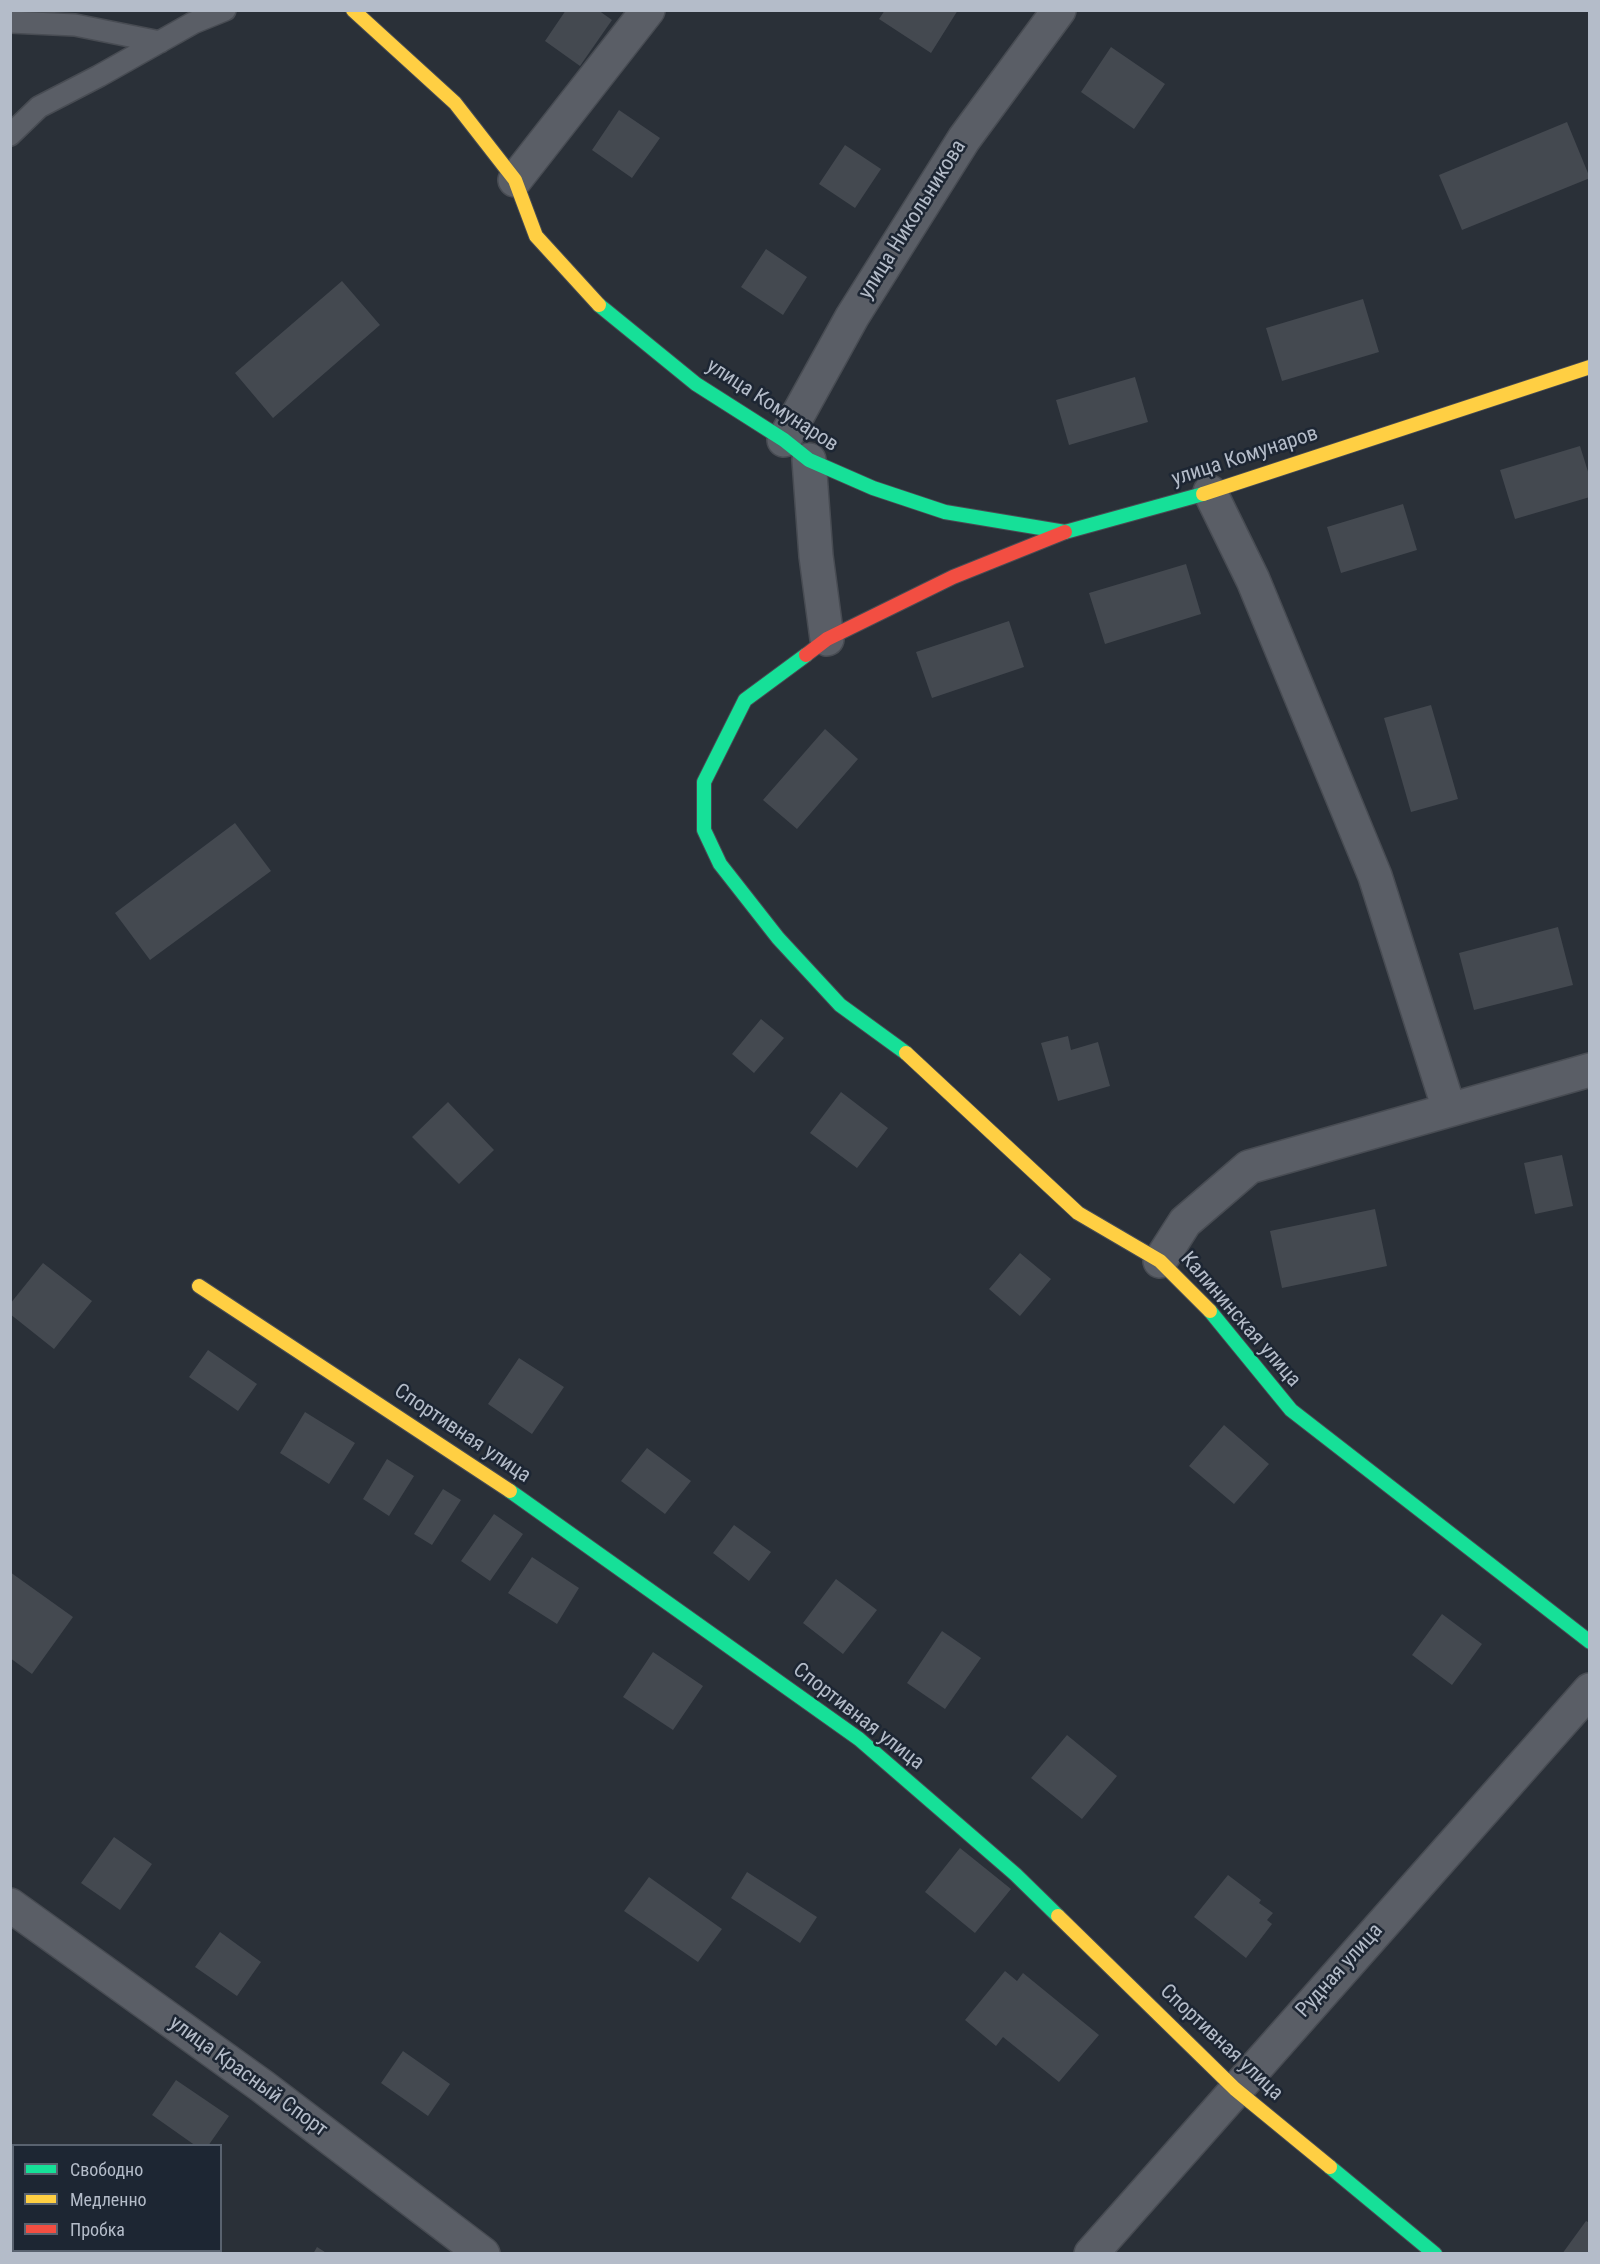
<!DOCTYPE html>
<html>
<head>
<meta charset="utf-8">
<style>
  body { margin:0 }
  #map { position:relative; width:1600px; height:2264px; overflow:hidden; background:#2a3038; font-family:"Roboto Condensed",sans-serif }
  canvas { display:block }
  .frame { position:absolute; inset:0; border:12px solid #b4bcc9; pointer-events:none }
  .legend { position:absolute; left:12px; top:2144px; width:210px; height:108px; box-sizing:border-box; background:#1d2633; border:2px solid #59626f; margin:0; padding:8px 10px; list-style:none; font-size:18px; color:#b4bcc9 }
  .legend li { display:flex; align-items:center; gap:12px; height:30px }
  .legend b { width:30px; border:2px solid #59626f }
</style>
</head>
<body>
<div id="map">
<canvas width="1600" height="2264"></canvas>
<div class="frame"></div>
<ul class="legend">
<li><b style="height:8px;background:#16e098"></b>Свободно</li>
<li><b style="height:8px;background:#ffcf43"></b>Медленно</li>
<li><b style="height:8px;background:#f24e42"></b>Пробка</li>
</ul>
</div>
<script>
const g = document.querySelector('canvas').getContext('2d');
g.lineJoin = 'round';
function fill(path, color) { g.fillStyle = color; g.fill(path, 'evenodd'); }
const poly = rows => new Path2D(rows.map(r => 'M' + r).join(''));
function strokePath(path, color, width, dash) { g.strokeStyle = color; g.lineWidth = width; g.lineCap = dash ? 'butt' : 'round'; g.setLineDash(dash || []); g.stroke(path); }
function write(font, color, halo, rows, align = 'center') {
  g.font = font + ' "Roboto Condensed",sans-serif'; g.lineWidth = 5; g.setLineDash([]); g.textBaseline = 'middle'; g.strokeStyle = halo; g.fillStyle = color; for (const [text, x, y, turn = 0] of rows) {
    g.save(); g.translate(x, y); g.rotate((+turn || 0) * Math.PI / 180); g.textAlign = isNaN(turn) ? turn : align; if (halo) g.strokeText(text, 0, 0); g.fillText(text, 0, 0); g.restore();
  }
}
const building = poly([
  [566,10,598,10,612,20,580,66,545,41],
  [885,10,958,10,931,53,879,19],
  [1111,47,1165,84,1134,129,1081,92],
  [619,110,660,138,632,178,592,150],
  [1567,122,1590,178,1462,230,1439,175],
  [845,145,881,169,855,208,819,184],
  [766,249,807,277,783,315,741,287],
  [342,281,380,325,273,418,235,373],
  [1363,299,1379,352,1282,381,1266,328],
  [1135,377,1148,422,1069,445,1056,400],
  [1580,446,1590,478,1590,497,1515,519,1500,470],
  [1403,504,1417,550,1341,573,1327,527],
  [1186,564,1201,614,1105,644,1089,593],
  [1009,621,1024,667,932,698,916,652],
  [1431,705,1458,799,1411,812,1384,718],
  [825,729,858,759,797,829,763,800],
  [235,823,271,871,150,960,115,913],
  [1558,927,1573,985,1474,1010,1459,953],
  [761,1019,784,1038,754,1073,732,1054],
  [1068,1036,1071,1050,1098,1042,1110,1086,1058,1101,1041,1043],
  [841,1092,888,1128,857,1168,810,1133],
  [448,1102,494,1150,459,1184,412,1137],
  [1562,1155,1573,1206,1535,1214,1524,1163],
  [1375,1209,1387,1266,1282,1288,1270,1231],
  [1020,1253,1051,1279,1020,1316,989,1289],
  [43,1263,92,1301,54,1349,10,1314,10,1304],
  [208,1350,257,1384,238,1411,189,1377],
  [519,1358,564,1387,532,1434,488,1404],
  [305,1412,355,1443,329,1484,280,1453],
  [1224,1425,1269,1464,1234,1504,1189,1466],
  [647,1448,691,1481,665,1514,621,1481],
  [387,1459,414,1476,389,1516,363,1499],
  [443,1489,461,1500,432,1545,414,1534],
  [494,1514,523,1534,490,1581,461,1561],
  [734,1525,771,1552,749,1581,713,1553],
  [532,1557,579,1588,557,1624,508,1593],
  [10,1572,73,1617,32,1674,10,1658],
  [836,1579,877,1610,843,1654,803,1623],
  [1442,1614,1482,1644,1452,1685,1412,1655],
  [942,1631,981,1658,945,1709,907,1683],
  [653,1652,703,1686,673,1730,623,1697],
  [1067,1735,1117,1776,1082,1819,1031,1778],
  [114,1837,152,1864,120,1910,81,1883],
  [960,1848,1011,1889,975,1933,925,1892],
  [747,1872,817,1917,800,1943,731,1898],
  [1228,1875,1261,1900,1259,1903,1273,1913,1267,1920,1272,1924,1246,1958,1194,1917],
  [649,1877,722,1929,698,1962,624,1911],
  [220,1932,261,1962,237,1996,195,1967],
  [1005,1971,1017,1981,1023,1973,1099,2035,1059,2082,1003,2037,996,2046,965,2020],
  [403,2051,450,2084,428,2116,381,2083],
  [176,2080,229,2116,208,2146,196,2146,152,2115],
  [1586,2221,1590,2223,1590,2254,1562,2254],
  [317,2247,328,2254,313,2254]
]);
const lane = poly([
  [10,22,75,25,160,42],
  [10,135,39,107,99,76,193,23,225,10]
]);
const street = poly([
  [515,180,648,10],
  [784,440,852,317,964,139,1059,10],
  [809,460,816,556,827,639],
  [1210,492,1253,580,1375,876,1449,1109],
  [1160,1261,1185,1222,1249,1167,1590,1070],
  [10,1905,262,2086,483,2254],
  [1091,2254,1590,1690]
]);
const fast = poly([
  [599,305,696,384,784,440,809,460,873,488,945,512,1065,532,1203,494],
  [806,655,745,700,704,782,704,830,720,864,778,938,840,1005,906,1053],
  [1210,1311,1291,1410,1590,1642],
  [510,1491,859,1739,1015,1874,1058,1916],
  [1330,2167,1435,2254]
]);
const slow = poly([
  [353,10,455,103,515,180,536,236,599,305],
  [1203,494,1590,367],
  [906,1053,1078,1213,1160,1261,1210,1311],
  [199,1286,510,1491],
  [1058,1916,1235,2089,1330,2167]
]);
const jam = poly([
  [806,655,827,639,953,577,1065,532]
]);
const streetNames = [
  ["улица Никольникова",913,220,-58],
  ["улица Комунаров",772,406,33],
  ["улица Комунаров",1245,457,-18],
  ["Калининская улица",1240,1320,49],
  ["Спортивная улица",462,1434,34],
  ["Спортивная улица",858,1717,38],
  ["Рудная улица",1340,1971,-48],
  ["Спортивная улица",1221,2043,43],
  ["улица Красный Спорт",248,2077,36]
];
fill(building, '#444950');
strokePath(lane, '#484c53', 24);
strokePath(street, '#484c53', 36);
strokePath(fast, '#484c53', 16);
strokePath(slow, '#484c53', 16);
strokePath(jam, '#484c53', 16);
strokePath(lane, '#5a5e66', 21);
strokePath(street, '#5a5e66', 33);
strokePath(fast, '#16e098', 14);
strokePath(slow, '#ffcf43', 14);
strokePath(jam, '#f24e42', 14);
write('21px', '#b4bcc9', '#1d2633', streetNames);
</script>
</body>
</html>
